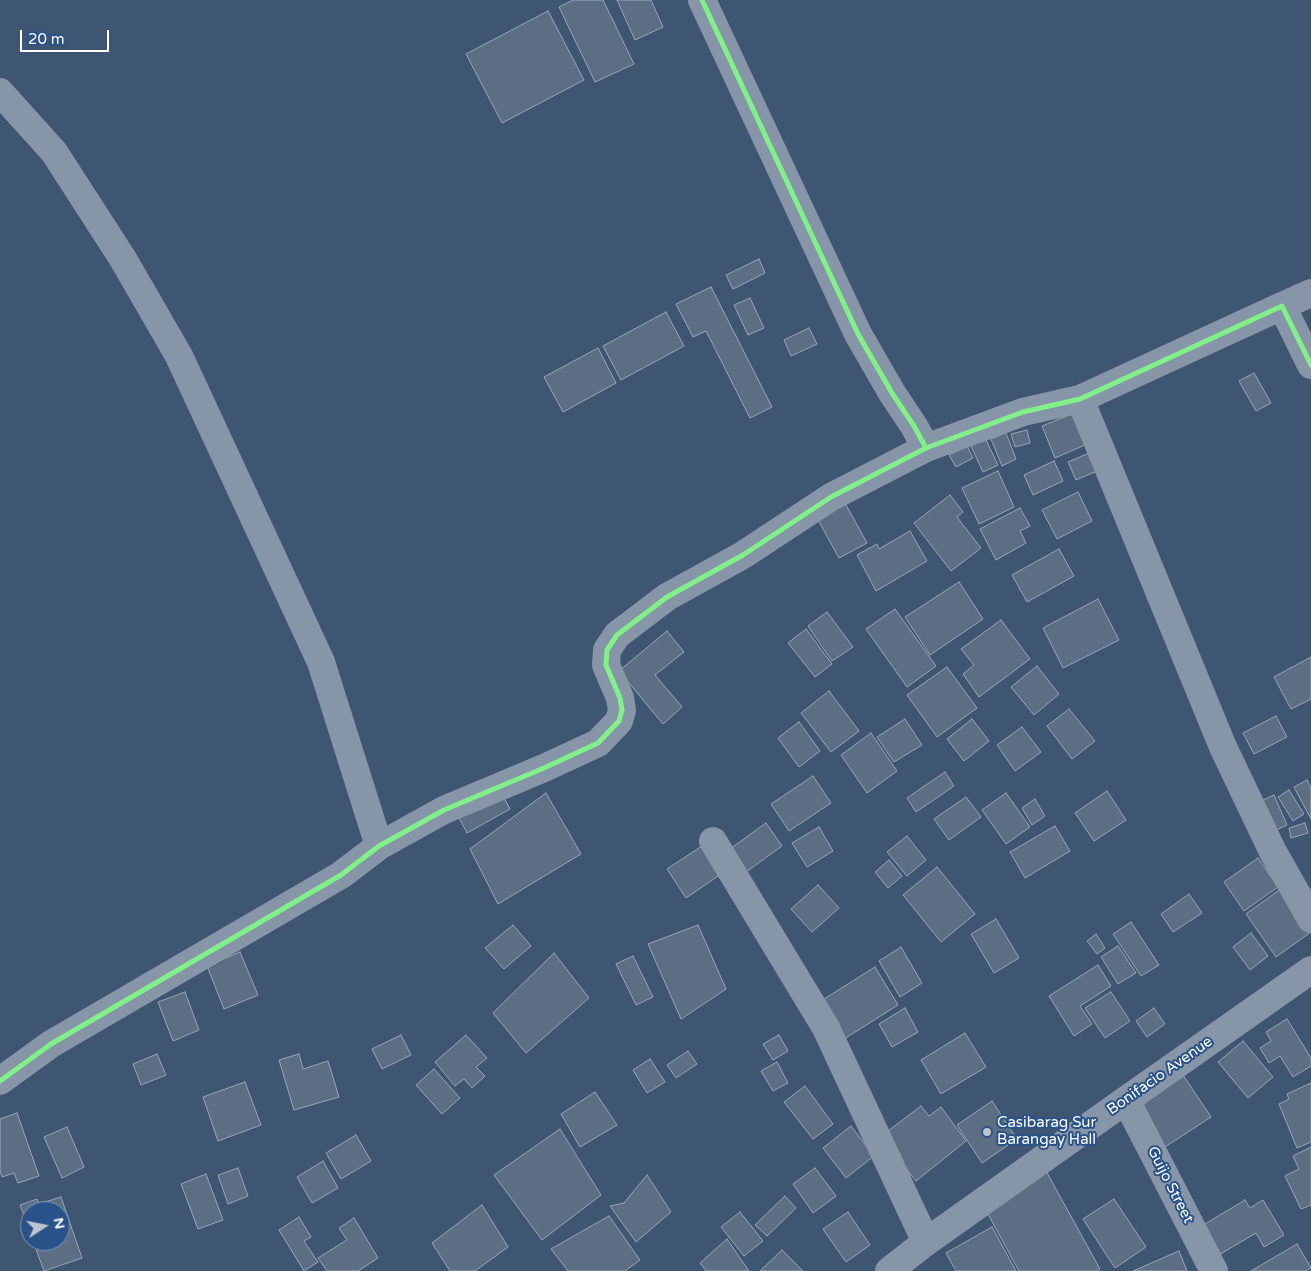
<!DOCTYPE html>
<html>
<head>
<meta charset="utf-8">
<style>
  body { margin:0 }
  #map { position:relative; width:1311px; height:1271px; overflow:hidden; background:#3f5672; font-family:"Varela Round",sans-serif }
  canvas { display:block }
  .north { position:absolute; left:20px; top:1201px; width:50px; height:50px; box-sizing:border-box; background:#295388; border:1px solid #7f98b8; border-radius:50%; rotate:79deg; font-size:14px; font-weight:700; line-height:20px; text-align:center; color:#fff }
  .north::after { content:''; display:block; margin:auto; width:18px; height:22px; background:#bcc4ce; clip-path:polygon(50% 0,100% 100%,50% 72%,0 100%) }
  .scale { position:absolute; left:20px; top:30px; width:89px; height:22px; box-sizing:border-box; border:2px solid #fff; border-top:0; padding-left:6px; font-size:15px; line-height:18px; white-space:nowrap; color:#fff; -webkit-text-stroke:4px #295388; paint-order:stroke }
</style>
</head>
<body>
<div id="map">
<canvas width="1311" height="1271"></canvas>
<div class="north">N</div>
<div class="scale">20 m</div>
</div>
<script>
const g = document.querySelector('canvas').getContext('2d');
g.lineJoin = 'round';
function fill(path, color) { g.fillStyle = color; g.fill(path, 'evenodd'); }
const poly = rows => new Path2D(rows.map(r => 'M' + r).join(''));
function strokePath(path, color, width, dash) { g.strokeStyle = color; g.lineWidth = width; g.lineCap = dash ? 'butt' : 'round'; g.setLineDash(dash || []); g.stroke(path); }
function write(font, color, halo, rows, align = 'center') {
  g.font = font + ' "Varela Round",sans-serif'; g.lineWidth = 4; g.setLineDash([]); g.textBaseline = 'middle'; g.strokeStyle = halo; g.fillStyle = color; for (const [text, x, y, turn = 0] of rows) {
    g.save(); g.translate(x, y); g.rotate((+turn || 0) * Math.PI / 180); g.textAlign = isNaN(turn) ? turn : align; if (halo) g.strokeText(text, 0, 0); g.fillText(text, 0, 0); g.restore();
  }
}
const building = poly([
  [573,0,603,0,634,64,595,82,559,7,573,0],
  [617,0,651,0,663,27,635,40,617,0],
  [548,11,584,80,502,123,466,54,548,11],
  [759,259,765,273,733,289,726,275,759,259],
  [711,287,772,407,750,418,706,331,693,337,676,304,711,287],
  [750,298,764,328,748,335,734,305,750,298],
  [666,312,684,346,621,380,603,346,666,312],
  [809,328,817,344,791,356,784,340,809,328],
  [598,348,616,383,563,412,544,377,598,348],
  [1254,373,1271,403,1256,411,1239,381,1254,373],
  [1072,414,1085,445,1055,458,1042,426,1072,414],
  [1027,430,1030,443,1015,447,1011,434,1027,430],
  [1006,433,1016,459,1002,466,991,439,1006,433],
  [985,438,998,465,983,472,970,444,985,438],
  [967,446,973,458,956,467,949,455,967,446],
  [1094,451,1102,469,1076,480,1068,462,1094,451],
  [1054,461,1063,481,1033,495,1024,475,1054,461],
  [998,471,1014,507,979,524,962,488,998,471],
  [1078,492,1092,521,1057,539,1042,510,1078,492],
  [950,495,963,512,957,517,981,548,951,571,914,523,950,495],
  [845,503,867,543,839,558,817,518,845,503],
  [1020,508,1030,526,1020,531,1026,543,996,560,980,529,1020,508],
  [910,531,927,561,876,591,857,555,877,544,879,549,910,531],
  [1059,549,1074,576,1027,602,1012,575,1059,549],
  [959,582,983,619,930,655,905,617,959,582],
  [1098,599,1119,640,1063,668,1043,628,1098,599],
  [895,609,936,666,907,687,866,629,895,609],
  [827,612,853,647,832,661,808,626,827,612],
  [1001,620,1030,659,979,697,963,674,974,665,961,649,1001,620],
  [806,629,832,664,815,677,788,643,806,629],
  [667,631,684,652,655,675,682,707,663,724,619,671,667,631],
  [1311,657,1311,699,1291,709,1274,677,1311,657],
  [1037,666,1059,694,1034,715,1011,687,1037,666],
  [947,667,977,708,937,737,907,695,947,667],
  [829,691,859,731,831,752,801,713,829,691],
  [1069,709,1095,741,1072,759,1047,726,1069,709],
  [1276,716,1287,737,1254,754,1243,733,1276,716],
  [905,719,922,745,894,762,877,737,905,719],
  [972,719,989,741,964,761,947,739,972,719],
  [799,722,820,751,799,767,778,738,799,722],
  [1022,727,1041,752,1015,771,997,745,1022,727],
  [871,733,897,771,867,793,841,755,871,733],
  [945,772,954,786,916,812,907,798,945,772],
  [813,776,831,803,789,831,771,804,813,776],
  [1307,780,1311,789,1311,819,1294,787,1307,780],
  [1289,790,1304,814,1293,821,1278,797,1289,790],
  [1107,791,1126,820,1094,841,1075,813,1107,791],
  [501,792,510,809,467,833,458,816,501,792],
  [546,793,581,854,498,904,470,849,546,793],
  [1006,793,1030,827,1006,844,982,810,1006,793],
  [1274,795,1287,825,1276,830,1263,800,1274,795],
  [966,797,981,817,949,840,934,819,966,797],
  [1035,799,1045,816,1032,825,1022,808,1035,799],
  [766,823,782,846,746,872,730,849,766,823],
  [1305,823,1308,833,1291,838,1289,828,1305,823],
  [1055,826,1070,851,1025,878,1010,852,1055,826],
  [819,827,833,851,807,867,792,843,819,827],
  [907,836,926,860,907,876,887,852,907,836],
  [702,846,721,874,686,898,667,869,702,846],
  [1258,858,1278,887,1244,911,1224,882,1258,858],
  [889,860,902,876,888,888,875,872,889,860],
  [937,867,975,914,941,942,903,895,937,867],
  [818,885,839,908,812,932,791,909,818,885],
  [1282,888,1311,932,1276,957,1246,914,1282,888],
  [1189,894,1202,913,1173,932,1161,914,1189,894],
  [996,919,1019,958,994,973,971,934,996,919],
  [1131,922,1159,965,1141,976,1113,934,1131,922],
  [513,925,531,946,504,969,485,948,513,925],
  [698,925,726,989,681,1019,648,944,698,925],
  [1251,933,1268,956,1250,970,1233,947,1251,933],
  [1096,934,1105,948,1097,954,1087,941,1096,934],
  [1118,946,1136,973,1118,984,1101,957,1118,946],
  [901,947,922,983,900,997,879,961,901,947],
  [240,952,258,995,224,1009,207,966,240,952],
  [554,953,589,998,526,1053,493,1013,554,953],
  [633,956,653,997,636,1005,616,964,633,956],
  [1098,965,1111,986,1080,1006,1092,1024,1074,1036,1049,996,1098,965],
  [875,967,898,1005,844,1039,821,1001,875,967],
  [185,992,199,1030,173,1041,158,1002,185,992],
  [1111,992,1130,1021,1105,1038,1085,1008,1111,992],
  [905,1008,918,1032,892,1047,879,1024,905,1008],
  [1154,1008,1165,1024,1147,1037,1136,1021,1154,1008],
  [1287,1019,1311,1058,1311,1066,1293,1077,1280,1056,1269,1063,1260,1048,1271,1041,1266,1032,1287,1019],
  [965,1033,986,1067,941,1094,921,1060,965,1033],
  [401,1035,411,1055,382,1069,372,1049,401,1035],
  [466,1035,487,1058,476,1067,485,1076,472,1088,464,1079,455,1086,435,1062,466,1035],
  [779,1035,788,1051,773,1060,763,1044,779,1035],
  [1243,1041,1273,1077,1248,1098,1218,1062,1243,1041],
  [688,1051,697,1064,676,1078,667,1065,688,1051],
  [157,1054,166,1075,141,1085,133,1064,157,1054],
  [299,1054,303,1069,328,1061,339,1097,294,1110,279,1060,299,1054],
  [650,1059,665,1082,647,1093,633,1070,650,1059],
  [777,1062,788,1083,773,1091,761,1071,777,1062],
  [434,1069,460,1098,442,1114,416,1085,434,1069],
  [1181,1072,1211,1117,1165,1147,1135,1102,1181,1072],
  [245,1082,261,1125,218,1141,203,1097,245,1082],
  [1311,1083,1311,1142,1297,1148,1279,1104,1289,1099,1287,1094,1311,1083],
  [805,1086,833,1124,813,1139,784,1102,805,1086],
  [595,1092,617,1125,580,1147,561,1114,595,1092],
  [992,1101,1017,1139,982,1163,957,1125,992,1101],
  [921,1106,929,1116,941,1107,966,1141,916,1181,898,1158,901,1155,884,1134,921,1106],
  [17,1113,39,1176,18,1183,14,1173,2,1177,0,1171,0,1119,17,1113],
  [851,1126,874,1156,846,1178,823,1148,851,1126],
  [67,1127,84,1167,62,1178,44,1137,67,1127],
  [560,1129,601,1195,542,1240,494,1175,560,1129],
  [356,1135,371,1161,341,1179,326,1153,356,1135],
  [1311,1147,1311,1205,1301,1209,1285,1176,1299,1169,1293,1156,1311,1147],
  [323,1161,338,1188,312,1203,297,1177,323,1161],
  [238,1168,248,1196,228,1204,218,1175,238,1168],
  [815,1168,836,1196,813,1213,793,1184,815,1168],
  [1046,1171,1100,1269,1096,1271,1019,1271,983,1205,1046,1171],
  [206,1174,223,1220,198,1229,181,1184,206,1174],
  [647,1175,671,1212,636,1242,610,1206,624,1203,647,1175],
  [785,1196,796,1208,767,1236,755,1225,785,1196],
  [61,1197,82,1258,44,1271,33,1241,60,1241,60,1211,30,1211,30,1232,20,1205,37,1199,39,1204,61,1197],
  [1114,1199,1146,1247,1115,1268,1083,1219,1114,1199],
  [1245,1200,1250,1208,1263,1200,1284,1235,1264,1247,1256,1233,1217,1256,1200,1227,1245,1200],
  [482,1205,508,1247,475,1271,450,1271,432,1243,482,1205],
  [740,1212,763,1241,744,1256,721,1227,740,1212],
  [848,1212,870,1245,846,1262,823,1229,848,1212],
  [609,1216,640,1260,625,1271,568,1271,551,1249,609,1216],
  [299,1217,311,1237,304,1241,318,1262,304,1271,279,1230,299,1217],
  [354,1218,378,1258,358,1271,327,1271,318,1258,347,1240,339,1228,354,1218],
  [992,1227,1016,1271,956,1271,946,1253,992,1227],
  [727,1239,749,1271,706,1271,700,1263,727,1239],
  [1297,1244,1311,1268,1306,1271,1251,1271,1297,1244],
  [782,1250,803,1271,760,1271,782,1250],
  [1179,1251,1187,1271,1133,1271,1179,1251]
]);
const minor = poly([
  [702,0,858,334,892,393,914,426,926,448,1023,412,1080,399,1282,306,1311,365],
  [0,92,54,152,123,259,179,356,321,662,379,846],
  [1282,306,1311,293],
  [1080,399,1223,747,1273,852,1311,919],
  [713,841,826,1028,926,1242],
  [0,1081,51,1044,341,875,379,846,444,810,544,768,598,743,619,721,622,710,620,698,606,665,607,650,617,635,667,597,743,555,831,497,926,448],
  [1126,1100,1214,1271],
  [889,1271,926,1242,1126,1100,1311,970]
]);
const cycleway = poly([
  [702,0,858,334,892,393,914,426,926,448,1023,412,1080,399,1282,306,1311,365],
  [0,1081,51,1044,341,875,379,846,444,810,544,768,598,743,619,721,622,710,620,698,606,665,607,650,617,635,667,597,743,555,831,497,926,448]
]);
const markers = [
  [987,1132,5,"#bcc4ce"]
];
const streetNames = [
  ["Bonifacio Avenue",1160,1076,-35],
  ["Guijo Street",1170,1185,63]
];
const poiNames = [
  ["Casibarag Sur",997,1123],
  ["Barangay Hall",997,1140]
];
fill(building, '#5c6e84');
strokePath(building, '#99a6b6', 1);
strokePath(minor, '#8695a7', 28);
strokePath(cycleway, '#82f089', 5);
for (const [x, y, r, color] of markers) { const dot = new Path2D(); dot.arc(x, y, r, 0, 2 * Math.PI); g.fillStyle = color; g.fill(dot); strokePath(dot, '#295388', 2); }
write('15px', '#fff', '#295388', streetNames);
write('15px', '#fff', '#295388', poiNames, 'left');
</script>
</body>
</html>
